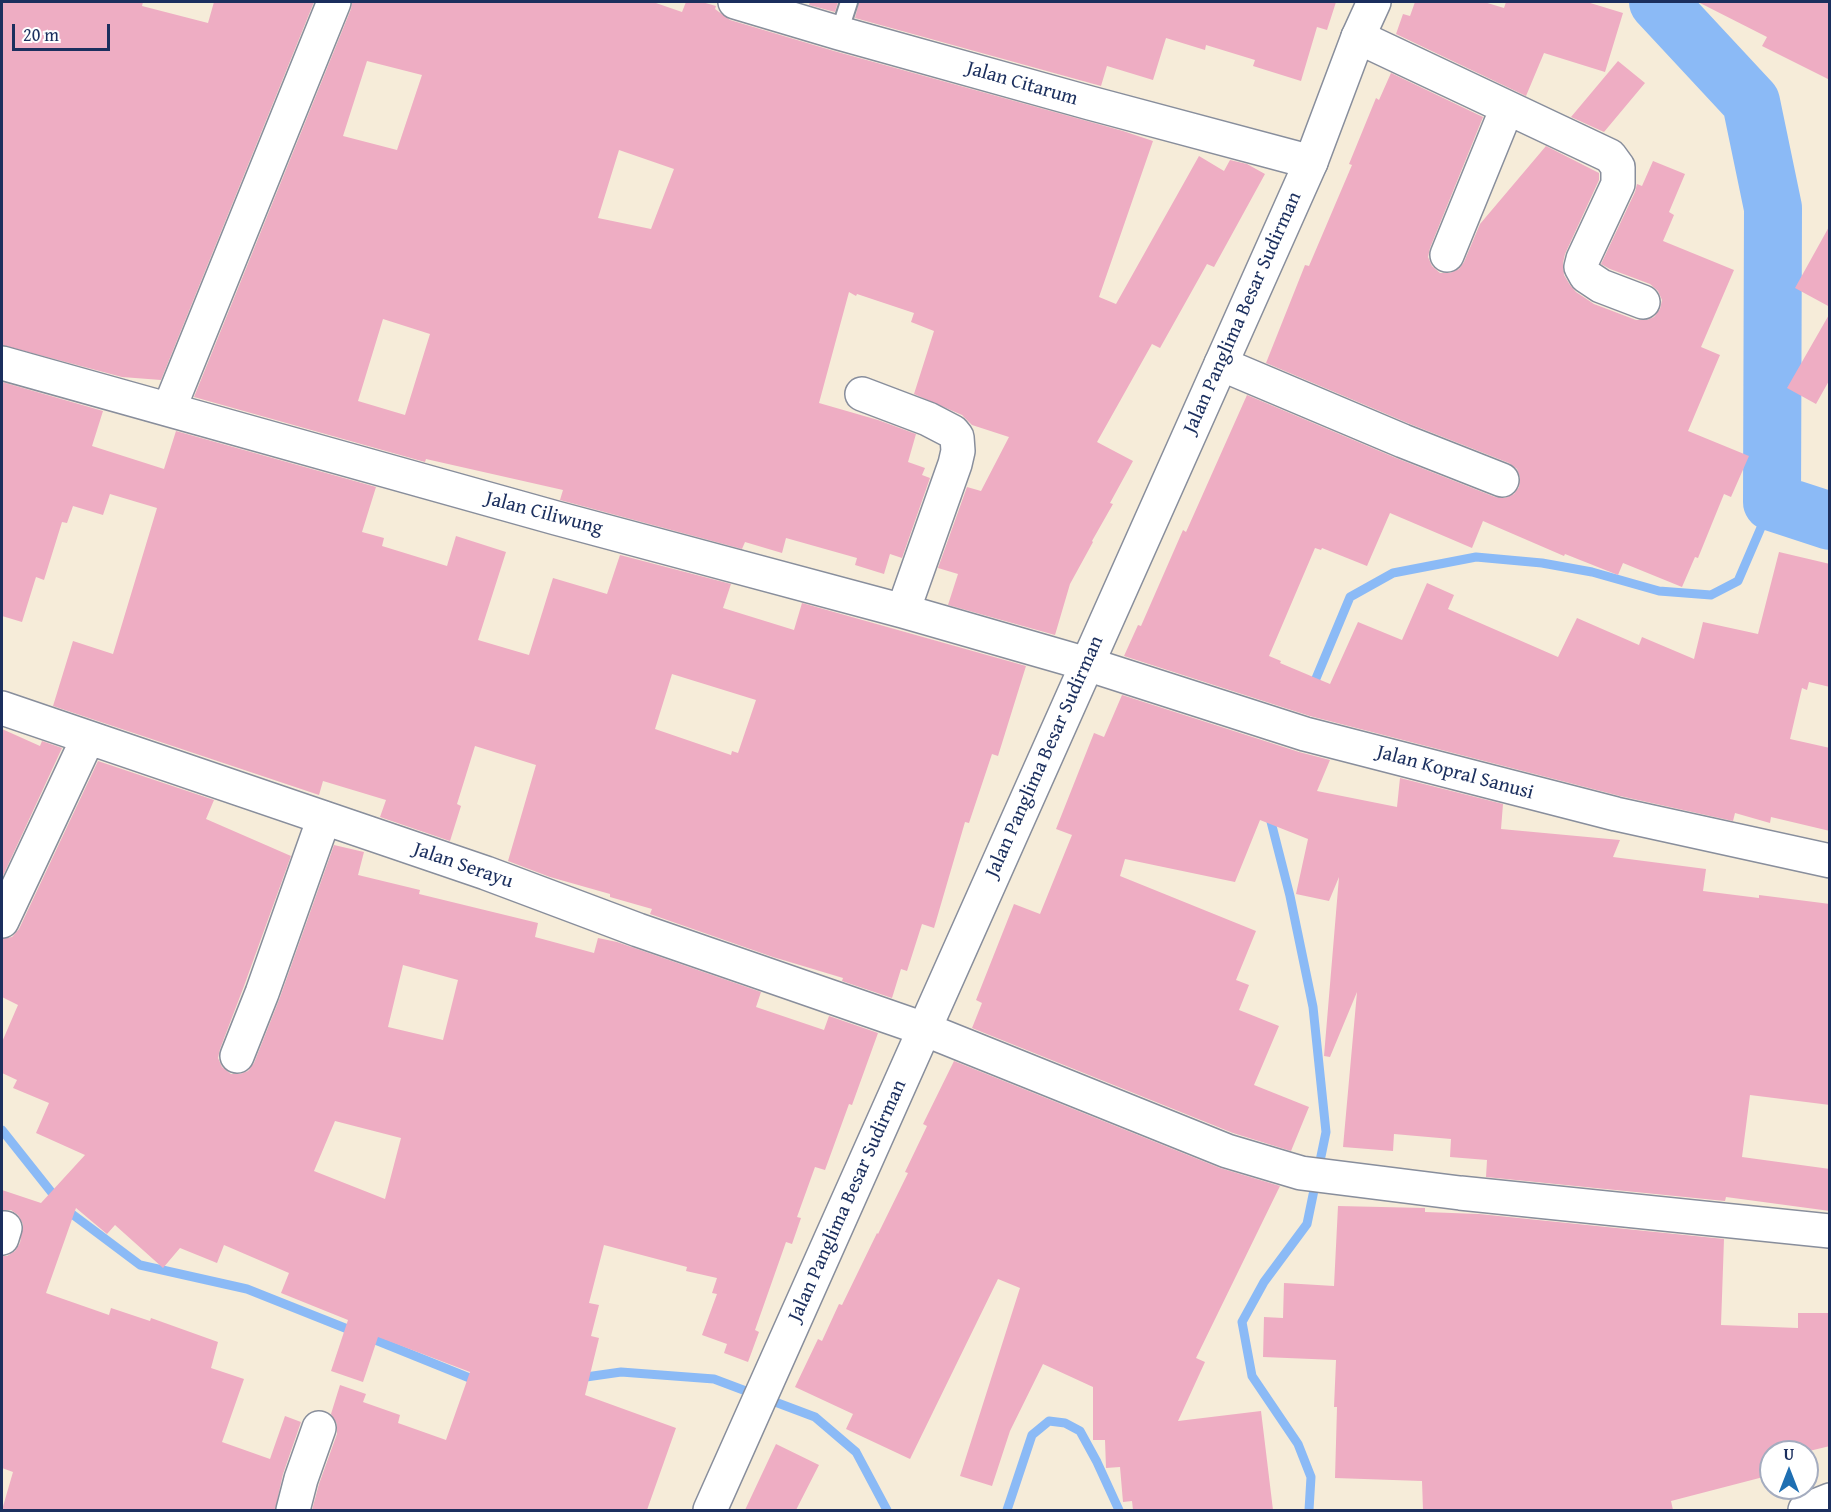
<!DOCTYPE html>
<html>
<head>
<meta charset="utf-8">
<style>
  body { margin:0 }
  #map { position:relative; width:1831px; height:1512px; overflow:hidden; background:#f6ecd9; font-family:"Gentium Book Plus",serif }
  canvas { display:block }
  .frame { position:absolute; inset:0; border:3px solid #1b2f5e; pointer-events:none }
  .north { position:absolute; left:1759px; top:1440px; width:60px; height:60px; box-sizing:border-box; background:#fff; border:2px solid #a4acbf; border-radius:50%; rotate:0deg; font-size:16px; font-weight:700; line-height:24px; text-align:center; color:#1b2f5e }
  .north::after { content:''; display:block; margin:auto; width:21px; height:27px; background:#1f6fb2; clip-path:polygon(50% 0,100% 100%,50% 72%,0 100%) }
  .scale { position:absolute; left:12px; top:24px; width:98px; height:27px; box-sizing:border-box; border:3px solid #1b2f5e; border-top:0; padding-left:8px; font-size:18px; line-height:21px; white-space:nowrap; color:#1b2f5e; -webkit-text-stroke:4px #fff; paint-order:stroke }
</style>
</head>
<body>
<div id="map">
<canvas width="1831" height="1512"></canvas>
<div class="frame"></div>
<div class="north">U</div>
<div class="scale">20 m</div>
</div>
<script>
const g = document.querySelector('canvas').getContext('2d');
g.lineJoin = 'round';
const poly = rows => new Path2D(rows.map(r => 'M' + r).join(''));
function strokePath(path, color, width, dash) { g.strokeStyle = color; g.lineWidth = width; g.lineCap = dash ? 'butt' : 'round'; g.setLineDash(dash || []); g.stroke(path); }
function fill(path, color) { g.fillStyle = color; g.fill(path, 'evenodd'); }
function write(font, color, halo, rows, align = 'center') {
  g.font = font + ' "Gentium Book Plus",serif'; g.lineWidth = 6; g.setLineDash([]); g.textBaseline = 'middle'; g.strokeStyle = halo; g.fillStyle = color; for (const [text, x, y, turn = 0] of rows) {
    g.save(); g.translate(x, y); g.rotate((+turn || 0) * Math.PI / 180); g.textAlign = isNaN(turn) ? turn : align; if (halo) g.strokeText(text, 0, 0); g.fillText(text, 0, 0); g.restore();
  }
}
const stream = poly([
  [1312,688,1350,597,1393,573,1476,557,1542,563,1592,572,1659,591,1711,595,1738,581,1772,502],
  [1269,814,1290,896,1313,1007,1326,1132,1307,1224,1264,1282,1242,1322,1252,1376,1298,1444,1311,1477,1309,1510],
  [2,1130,64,1208,140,1265,247,1289,355,1332],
  [368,1337,477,1381],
  [579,1378,621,1372,714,1379,815,1417,856,1452,887,1510],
  [1007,1510,1032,1435,1049,1421,1065,1423,1080,1431,1097,1462,1119,1510]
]);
const river = poly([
  [1658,2,1751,102,1773,208,1772,502,1830,521]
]);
const building = poly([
  [2,2,143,2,142,6,208,23,214,2,314,2,161,380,122,377,2,345],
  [352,2,653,2,682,12,686,2,702,2,716,6,715,9,730,20,834,51,1123,131,1153,141,1099,297,1116,304,1199,156,1224,171,1230,160,1247,164,1265,174,1214,267,1207,264,1160,348,1152,344,1097,442,1133,461,1110,503,1113,504,1092,541,1093,542,1070,584,1055,635,948,605,958,574,938,568,967,487,981,491,1009,437,972,425,962,415,914,394,934,331,911,322,914,313,857,294,856,296,849,292,819,403,878,420,916,434,908,462,925,468,922,475,930,478,902,558,890,554,884,574,855,565,857,558,786,538,782,553,745,542,742,549,560,500,563,490,426,459,425,462,194,397,351,9],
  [367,61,422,75,397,150,343,136],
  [619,150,674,169,651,229,598,218],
  [383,319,430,334,405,415,358,401],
  [810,2,838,2,835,12,809,5],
  [859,2,1336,2,1327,30,1317,27,1301,81,1253,66,1255,60,1206,45,1205,50,1166,38,1153,80,1107,66,1101,86,855,18],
  [1415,2,1484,2,1504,8,1506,2,1587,2,1623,13,1605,72,1544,53,1526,96,1396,34,1403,14,1410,16],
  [1698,2,1830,2,1830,80,1762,46,1767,37],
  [1618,61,1645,83,1604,132,1571,117],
  [1391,73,1483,117,1430,248,1428,257,1432,266,1440,273,1450,273,1459,269,1464,262,1480,224,1546,146,1599,173,1599,180,1565,254,1563,263,1564,275,1570,285,1576,292,1594,304,1636,320,1647,320,1654,317,1660,309,1662,300,1658,291,1650,284,1610,269,1601,264,1635,192,1637,184,1642,186,1653,161,1685,174,1669,212,1674,215,1663,241,1734,270,1701,347,1720,355,1688,431,1749,456,1731,497,1724,494,1698,558,1695,557,1682,587,1623,563,1618,575,1565,554,1564,556,1483,521,1472,548,1390,513,1367,566,1322,548,1321,550,1315,548,1269,656,1281,661,1280,663,1330,684,1358,622,1402,640,1427,583,1454,595,1448,609,1558,657,1577,618,1639,645,1642,637,1694,659,1703,622,1758,634,1779,552,1830,564,1830,687,1809,682,1807,690,1802,688,1790,739,1830,748,1830,831,1771,817,1770,823,1735,813,1733,821,1620,796,1310,716,1124,656,1138,625,1141,626,1183,530,1186,532,1247,395,1396,458,1495,497,1505,498,1514,494,1519,487,1520,477,1517,469,1509,463,1410,424,1266,363,1305,265,1309,266,1352,165,1349,164,1376,98,1379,100],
  [1830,225,1830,307,1795,288],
  [1830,313,1830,379,1816,404,1787,388],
  [2,382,103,411,92,446,164,469,176,431,376,487,362,532,384,538,382,546,447,566,456,536,506,552,478,640,529,655,553,578,607,594,620,555,731,584,723,608,794,630,802,603,1026,666,998,756,992,754,969,823,965,822,934,928,922,924,907,971,901,969,892,998,842,981,843,978,773,957,650,914,652,909,610,897,610,894,550,877,508,861,536,765,475,746,457,804,461,806,450,841,380,817,386,800,323,781,319,795,53,706,73,641,113,654,157,508,110,494,103,515,73,506,67,523,62,522,44,580,36,577,22,622,2,616],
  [672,674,756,700,738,753,732,751,731,755,655,729],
  [1122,695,1299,752,1330,760,1317,791,1397,807,1400,778,1503,804,1501,829,1620,840,1613,857,1706,869,1703,891,1759,898,1759,895,1830,904,1830,1105,1750,1095,1742,1157,1830,1169,1830,1211,1726,1197,1725,1201,1486,1177,1487,1160,1450,1157,1451,1139,1394,1134,1393,1151,1343,1147,1357,992,1330,1057,1324,1056,1339,877,1329,901,1296,894,1308,839,1260,820,1235,882,1125,859,1120,876,1256,931,1236,980,1249,985,1239,1010,1279,1026,1254,1085,1309,1107,1291,1151,1233,1133,972,1028,982,1003,976,1000,1014,904,1040,914,1072,835,1056,829,1094,733,1104,737],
  [2,729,40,746,42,741,62,748,2,878],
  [98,761,214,800,206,819,291,856,244,986,220,1049,218,1058,222,1067,231,1074,240,1074,248,1071,254,1063,279,1000,334,845,364,852,358,875,420,890,419,894,538,923,535,937,594,953,598,938,617,942,761,992,756,1007,824,1030,829,1016,878,1033,852,1105,849,1104,825,1170,815,1167,797,1217,801,1218,792,1244,786,1242,755,1330,759,1332,748,1362,724,1353,727,1344,702,1335,717,1294,712,1293,717,1278,686,1271,687,1267,604,1245,589,1303,599,1305,591,1336,599,1338,585,1395,676,1428,647,1510,312,1510,319,1484,337,1434,337,1424,331,1414,340,1385,366,1394,363,1402,400,1415,398,1423,446,1440,470,1372,378,1337,363,1382,331,1371,348,1320,281,1293,289,1273,224,1245,217,1263,180,1248,163,1268,115,1225,107,1234,76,1208,46,1293,109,1315,111,1308,150,1321,151,1318,218,1342,211,1368,244,1379,222,1442,270,1459,285,1416,301,1422,283,1474,275,1510,2,1510,13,1472,2,1468,2,1256,7,1256,15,1251,20,1243,23,1224,18,1215,11,1210,2,1210,2,1190,41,1203,85,1155,36,1133,49,1103,13,1088,17,1080,2,1073,2,1042,18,1005,2,997,2,939,12,937,19,929],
  [403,965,458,980,443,1040,388,1027],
  [335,1121,401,1138,385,1199,314,1171],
  [954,1061,1220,1168,1280,1186,1196,1358,1205,1362,1178,1421,1261,1411,1273,1510,1133,1510,1132,1501,1123,1502,1120,1467,1106,1468,1105,1440,1093,1440,1093,1387,1043,1364,1010,1431,992,1486,960,1476,1020,1288,998,1279,910,1459,846,1429,853,1414,795,1387,818,1339,822,1341,839,1304,842,1305,877,1233,878,1234,908,1173,905,1172,927,1126,923,1124],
  [1338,1206,1425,1208,1425,1212,1479,1214,1724,1239,1721,1325,1798,1328,1798,1313,1830,1313,1830,1446,1805,1452,1766,1452,1771,1475,1671,1501,1673,1510,1423,1510,1422,1481,1335,1478,1337,1407,1334,1407,1336,1360,1263,1357,1264,1317,1283,1318,1284,1283,1334,1286],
  [776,1444,819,1465,796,1510,745,1510]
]);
const service = poly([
  [839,33,849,2]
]);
const minor = poly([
  [735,2,839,33,1090,103,1311,162],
  [1358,37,1610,156,1618,167,1618,184,1583,259,1581,267,1586,276,1601,286,1643,302],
  [1447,255,1507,108],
  [2,363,556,518,903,611,1087,664,1305,734,1616,814,1830,861],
  [1221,364,1403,441,1502,480],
  [862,394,928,419,953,432,957,437,958,451,955,464,903,611],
  [169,409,334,2],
  [2,708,486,873,638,930,924,1029,1227,1151,1301,1173,1460,1193,1830,1231],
  [2,921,88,738],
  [237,1056,262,993,324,818],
  [2,1238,5,1228],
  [293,1510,301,1479,319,1428]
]);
const secondary = poly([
  [710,1510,1311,162,1358,37,1374,2],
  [1805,1510,1830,1500]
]);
const streetNames = [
  ["Jalan Citarum",1022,84,16],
  ["Jalan Panglima Besar Sudirman",1243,313,-66],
  ["Jalan Ciliwung",544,514,15],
  ["Jalan Panglima Besar Sudirman",1045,757,-66],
  ["Jalan Kopral Sanusi",1455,773,15],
  ["Jalan Serayu",463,866,19],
  ["Jalan Panglima Besar Sudirman",848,1201,-66]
];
strokePath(stream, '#8bbaf6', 9);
strokePath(river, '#8bbaf6', 58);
fill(building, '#eeadc3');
strokePath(service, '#888e9c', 20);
strokePath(minor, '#888e9c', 36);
strokePath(secondary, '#888e9c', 36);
strokePath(service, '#fff', 16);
strokePath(minor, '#fff', 33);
strokePath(secondary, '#fff', 33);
write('20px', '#1b2f5e', '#fff', streetNames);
</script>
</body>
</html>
